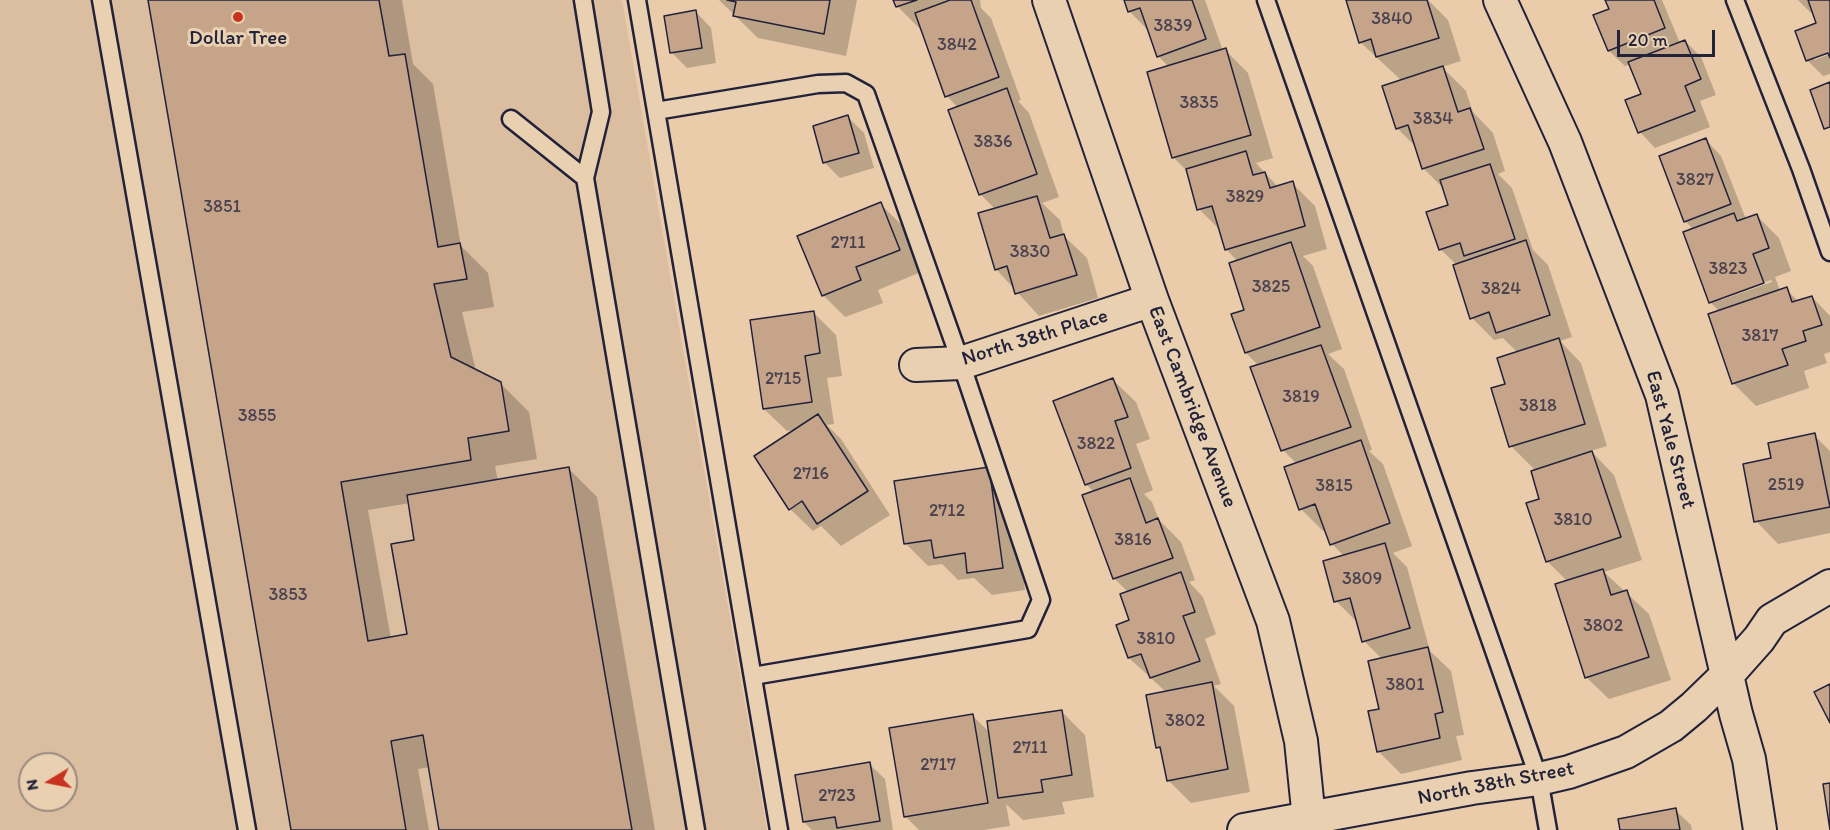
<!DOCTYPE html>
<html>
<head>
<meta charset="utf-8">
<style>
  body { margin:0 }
  #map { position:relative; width:1830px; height:830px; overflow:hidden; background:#eaccab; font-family:Itim,sans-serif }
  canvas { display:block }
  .north { position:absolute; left:18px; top:752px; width:60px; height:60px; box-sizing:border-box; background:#e8d0b0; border:2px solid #998a81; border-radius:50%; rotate:260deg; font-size:16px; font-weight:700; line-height:24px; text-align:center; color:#22223b }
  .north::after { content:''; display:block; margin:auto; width:21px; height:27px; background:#c8321e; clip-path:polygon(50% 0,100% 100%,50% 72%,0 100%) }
  .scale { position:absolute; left:1617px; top:30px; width:98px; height:27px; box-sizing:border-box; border:3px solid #22223b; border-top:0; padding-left:8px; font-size:18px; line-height:21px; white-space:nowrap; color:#22223b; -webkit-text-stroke:4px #e8d0b0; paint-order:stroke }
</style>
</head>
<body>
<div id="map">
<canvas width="1830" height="830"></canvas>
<div class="north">N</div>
<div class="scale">20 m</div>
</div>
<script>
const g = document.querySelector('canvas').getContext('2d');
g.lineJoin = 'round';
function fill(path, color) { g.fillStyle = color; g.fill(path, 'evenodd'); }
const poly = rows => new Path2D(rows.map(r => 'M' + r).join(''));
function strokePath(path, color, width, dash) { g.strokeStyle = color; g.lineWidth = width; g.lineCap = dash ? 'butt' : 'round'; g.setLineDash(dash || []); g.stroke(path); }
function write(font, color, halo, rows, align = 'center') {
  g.font = font + ' Itim,sans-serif'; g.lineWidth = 6; g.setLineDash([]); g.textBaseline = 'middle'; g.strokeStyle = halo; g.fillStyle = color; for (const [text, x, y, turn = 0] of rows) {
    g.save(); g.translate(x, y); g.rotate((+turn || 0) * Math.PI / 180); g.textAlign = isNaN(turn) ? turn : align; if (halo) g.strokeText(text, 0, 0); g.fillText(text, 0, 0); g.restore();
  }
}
const built = poly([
  [0,0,622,0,767,830,0,830],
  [30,764,66,764,66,800,30,800]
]);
const shadow = poly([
  [150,0,402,0,413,64,433,84,461,246,488,273,494,307,462,312,476,371,500,383,529,412,537,459,495,466,498,481,569,469,597,497,655,830,441,830,430,767,418,769,429,830,293,830],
  [410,503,416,541,408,636,391,639,368,510],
  [719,0,857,0,846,56,758,38],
  [895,0,980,0,981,8,991,18,1021,100,1018,101,1029,113,1059,197,1042,203,1060,220,1064,236,1087,258,1098,298,1039,316,996,269,996,210,980,194,958,108,947,96,922,28,920,29,897,6],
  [1126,0,1205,0,1223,51,1225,50,1248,73,1273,158,1256,163,1278,187,1292,183,1315,206,1327,249,1303,256,1313,266,1342,349,1328,354,1344,369,1372,450,1369,451,1383,464,1412,546,1393,553,1407,567,1430,651,1451,671,1464,735,1456,736,1462,760,1401,774,1378,751,1382,659,1364,641,1359,624,1336,601,1344,556,1332,544,1327,530,1323,531,1301,509,1297,464,1283,450,1259,366,1246,353,1246,311,1238,262,1226,249,1221,231,1199,209,1188,172,1174,158,1149,73,1169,67,1158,56,1149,31,1130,12],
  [1348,0,1428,0,1448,20,1461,61,1442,67,1466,91,1473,112,1493,133,1505,171,1498,174,1512,188,1533,250,1548,265,1572,337,1560,341,1581,363,1607,446,1591,451,1614,475,1642,560,1604,572,1649,614,1671,680,1609,699,1586,677,1568,582,1547,561,1541,499,1536,471,1511,446,1507,385,1518,353,1503,338,1494,340,1472,318,1457,265,1440,249,1450,205,1444,189,1423,168,1417,148,1397,128,1402,81,1360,42],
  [1607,0,1662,0,1680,43,1685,41,1701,57,1716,95,1700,101,1710,127,1655,148,1640,132,1627,101,1643,95,1631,64,1625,66,1609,51,1611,10],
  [1798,0,1830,0,1830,51,1814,57,1814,60,1830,54,1830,74,1823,76,1808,61,1797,32,1818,24,1814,12,1811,13],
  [696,12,711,28,716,63,687,68,671,52],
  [848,117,864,133,874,168,840,178,825,163,814,127],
  [1706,140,1721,156,1746,219,1757,216,1779,238,1791,271,1775,277,1780,291,1786,289,1799,302,1812,297,1830,316,1830,352,1824,354,1827,363,1804,371,1809,388,1756,406,1733,383,1720,312,1710,302,1693,229,1685,221],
  [1771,280,1772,282,1721,300,1721,297],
  [880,204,903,226,921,272,878,290,883,303,845,317,823,295],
  [813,312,836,335,842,376,827,378,834,424,827,425,841,439,890,515,841,546,821,526,813,531,790,509,797,430,787,431,764,409],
  [1113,380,1136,402,1150,439,1136,444,1153,490,1144,494,1152,502,1159,520,1181,542,1195,580,1189,582,1203,597,1216,634,1205,639,1221,684,1214,686,1234,706,1250,792,1191,803,1168,780,1163,753,1158,747,1166,692,1129,658,1131,620,1128,592,1114,578,1094,492,1086,484],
  [1814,435,1830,451,1830,533,1778,544,1756,521,1773,459],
  [988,469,1011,492,1025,590,992,595,974,578,958,580,942,564,928,566,905,543],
  [1062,712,1085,735,1094,797,1062,802,1065,814,1023,820,1006,804,1010,826,983,830,919,830,905,816,973,716,990,733],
  [869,764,885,779,893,830,812,830,804,822],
  [1675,810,1691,825,1692,830,1622,830]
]);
const building = poly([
  [148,0,379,0,389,56,405,54,438,247,460,243,467,279,434,284,451,357,501,382,509,431,468,438,471,460,341,482,368,641,407,634,391,544,414,540,407,495,569,467,632,830,439,830,423,735,391,741,406,830,291,830,148,0],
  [727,0,830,0,824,34,733,16,736,2,727,0],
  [893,0,917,0,896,7,893,0],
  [950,0,971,0,999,77,945,97,915,13,950,0],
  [1124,0,1192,0,1206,39,1157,57,1140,8,1128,12,1124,0],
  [1346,0,1427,0,1439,38,1376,57,1371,39,1359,43,1346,0],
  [1605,0,1654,0,1665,28,1608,51,1593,15,1609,9,1605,0],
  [1808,0,1830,0,1830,58,1828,53,1806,61,1795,31,1816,23,1808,0],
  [696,10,702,48,670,53,664,16,696,10],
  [1685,40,1701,79,1685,86,1695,111,1638,133,1625,100,1641,94,1628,62,1685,40],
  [1226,48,1251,135,1172,158,1147,72,1226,48],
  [1443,66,1458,112,1470,108,1484,149,1422,169,1408,125,1396,129,1382,86,1443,66],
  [1830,82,1830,127,1824,129,1810,90,1830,82],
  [1007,88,1037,174,979,195,948,110,1007,88],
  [848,115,859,153,823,163,813,126,848,115],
  [1706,138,1731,204,1684,222,1659,156,1706,138],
  [1246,151,1253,175,1265,172,1270,188,1293,181,1305,226,1225,250,1212,206,1197,210,1186,169,1246,151],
  [1490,164,1515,239,1464,256,1460,243,1439,250,1426,212,1448,205,1440,180,1490,164],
  [1037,196,1050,238,1064,234,1077,275,1015,294,1007,266,995,270,978,213,1037,196],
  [881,202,900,250,856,267,861,280,822,296,797,236,881,202],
  [1734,213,1737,221,1757,214,1769,248,1753,254,1764,283,1709,303,1683,232,1734,213],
  [1526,240,1550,315,1496,333,1489,312,1470,319,1453,265,1526,240],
  [1291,242,1320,327,1245,353,1231,314,1244,310,1229,263,1291,242],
  [1787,287,1792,302,1812,296,1822,325,1803,331,1806,341,1782,349,1788,365,1732,384,1708,314,1787,287],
  [814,311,820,353,805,356,812,402,763,409,750,320,814,311],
  [1559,338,1585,424,1509,447,1491,388,1505,384,1497,358,1559,338],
  [1321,345,1351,427,1281,451,1250,367,1321,345],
  [1113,378,1128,417,1115,421,1131,468,1085,485,1053,401,1113,378],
  [818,414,868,491,817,524,802,501,789,510,754,456,818,414],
  [1815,433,1830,507,1754,522,1743,464,1771,458,1768,443,1815,433],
  [1361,440,1390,523,1330,545,1315,504,1299,510,1284,467,1361,440],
  [1592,451,1621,537,1546,562,1526,503,1539,499,1531,471,1592,451],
  [989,467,1003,568,967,573,965,553,934,558,931,540,904,544,894,481,989,467],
  [1130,478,1146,523,1158,518,1173,558,1113,579,1082,495,1130,478],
  [1385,543,1410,628,1362,642,1350,598,1334,602,1323,561,1385,543],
  [1603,569,1611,595,1627,590,1649,657,1585,678,1555,584,1603,569],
  [1181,572,1195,612,1183,616,1200,661,1150,678,1141,654,1128,658,1116,625,1129,620,1120,594,1181,572],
  [1428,647,1443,712,1435,714,1440,738,1377,752,1368,711,1379,709,1368,661,1428,647],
  [1212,682,1228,769,1167,781,1160,747,1156,748,1146,695,1212,682],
  [1830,684,1830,723,1814,692,1830,684],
  [1062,710,1072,775,1041,780,1043,792,998,798,987,721,1062,710],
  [973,714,988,803,904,817,889,728,973,714],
  [870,762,880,821,837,828,835,817,803,822,795,775,870,762],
  [1830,783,1830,830,1823,784,1830,783],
  [1676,808,1680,830,1620,830,1618,819,1676,808]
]);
const lane = poly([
  [101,0,247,830],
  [583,0,601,112,585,178],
  [637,0,779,830],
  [1266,0,1539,779,1548,830],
  [1735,0,1801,169,1830,252],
  [656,111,818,84,846,83,866,94,961,363,1041,600,1028,629,753,676],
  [511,119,585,178,696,830]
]);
const street = poly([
  [1049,0,1152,300,1273,621,1301,741,1309,819],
  [1500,0,1565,142,1662,395,1736,714,1749,759,1760,830],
  [916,365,961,363,1152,300],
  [1244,830,1472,788,1539,779,1569,772,1626,752,1671,726,1694,707,1727,675,1759,639,1772,620,1830,586]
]);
const markers = [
  [238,17,6,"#c8321e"]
];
const numberNames = [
  ["3840",1392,19],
  ["3839",1173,26],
  ["3842",957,45],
  ["3835",1199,103],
  ["3834",1433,119],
  ["3836",993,142],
  ["3827",1695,180],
  ["3829",1245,197],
  ["3851",222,207],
  ["2711",848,243],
  ["3830",1030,252],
  ["3823",1728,269],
  ["3825",1271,287],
  ["3824",1501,289],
  ["3817",1760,336],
  ["2715",783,379],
  ["3819",1301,397],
  ["3818",1538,406],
  ["3855",257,416],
  ["3822",1096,444],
  ["2716",811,474],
  ["2519",1786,485],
  ["3815",1334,486],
  ["2712",947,511],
  ["3810",1573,520],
  ["3816",1133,540],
  ["3809",1362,579],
  ["3853",288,595],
  ["3802",1603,626],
  ["3810",1156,639],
  ["3801",1405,685],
  ["3802",1185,721],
  ["2711",1030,748],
  ["2717",938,765],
  ["2723",837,796]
];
const poiNames = [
  ["Dollar Tree",238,39]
];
const streetNames = [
  ["North 38th Place",1035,338,-17],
  ["East Cambridge Avenue",1192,407,69],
  ["East Yale Street",1670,440,75],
  ["North 38th Street",1496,784,-11]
];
fill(built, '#dbbd9f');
fill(shadow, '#0003');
fill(building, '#c6a48a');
strokePath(building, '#22223b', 1.5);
strokePath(lane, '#22223b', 21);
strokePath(street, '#22223b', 36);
strokePath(lane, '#e8d0b0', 16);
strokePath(street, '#e8d0b0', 32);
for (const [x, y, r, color] of markers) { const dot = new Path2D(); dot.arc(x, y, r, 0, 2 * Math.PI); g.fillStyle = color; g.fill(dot); strokePath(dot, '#e8d0b0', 2); }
write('18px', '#4b424f', null, numberNames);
write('21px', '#22223b', '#e8d0b0', poiNames);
write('21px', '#22223b', '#e8d0b0', streetNames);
</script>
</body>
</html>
